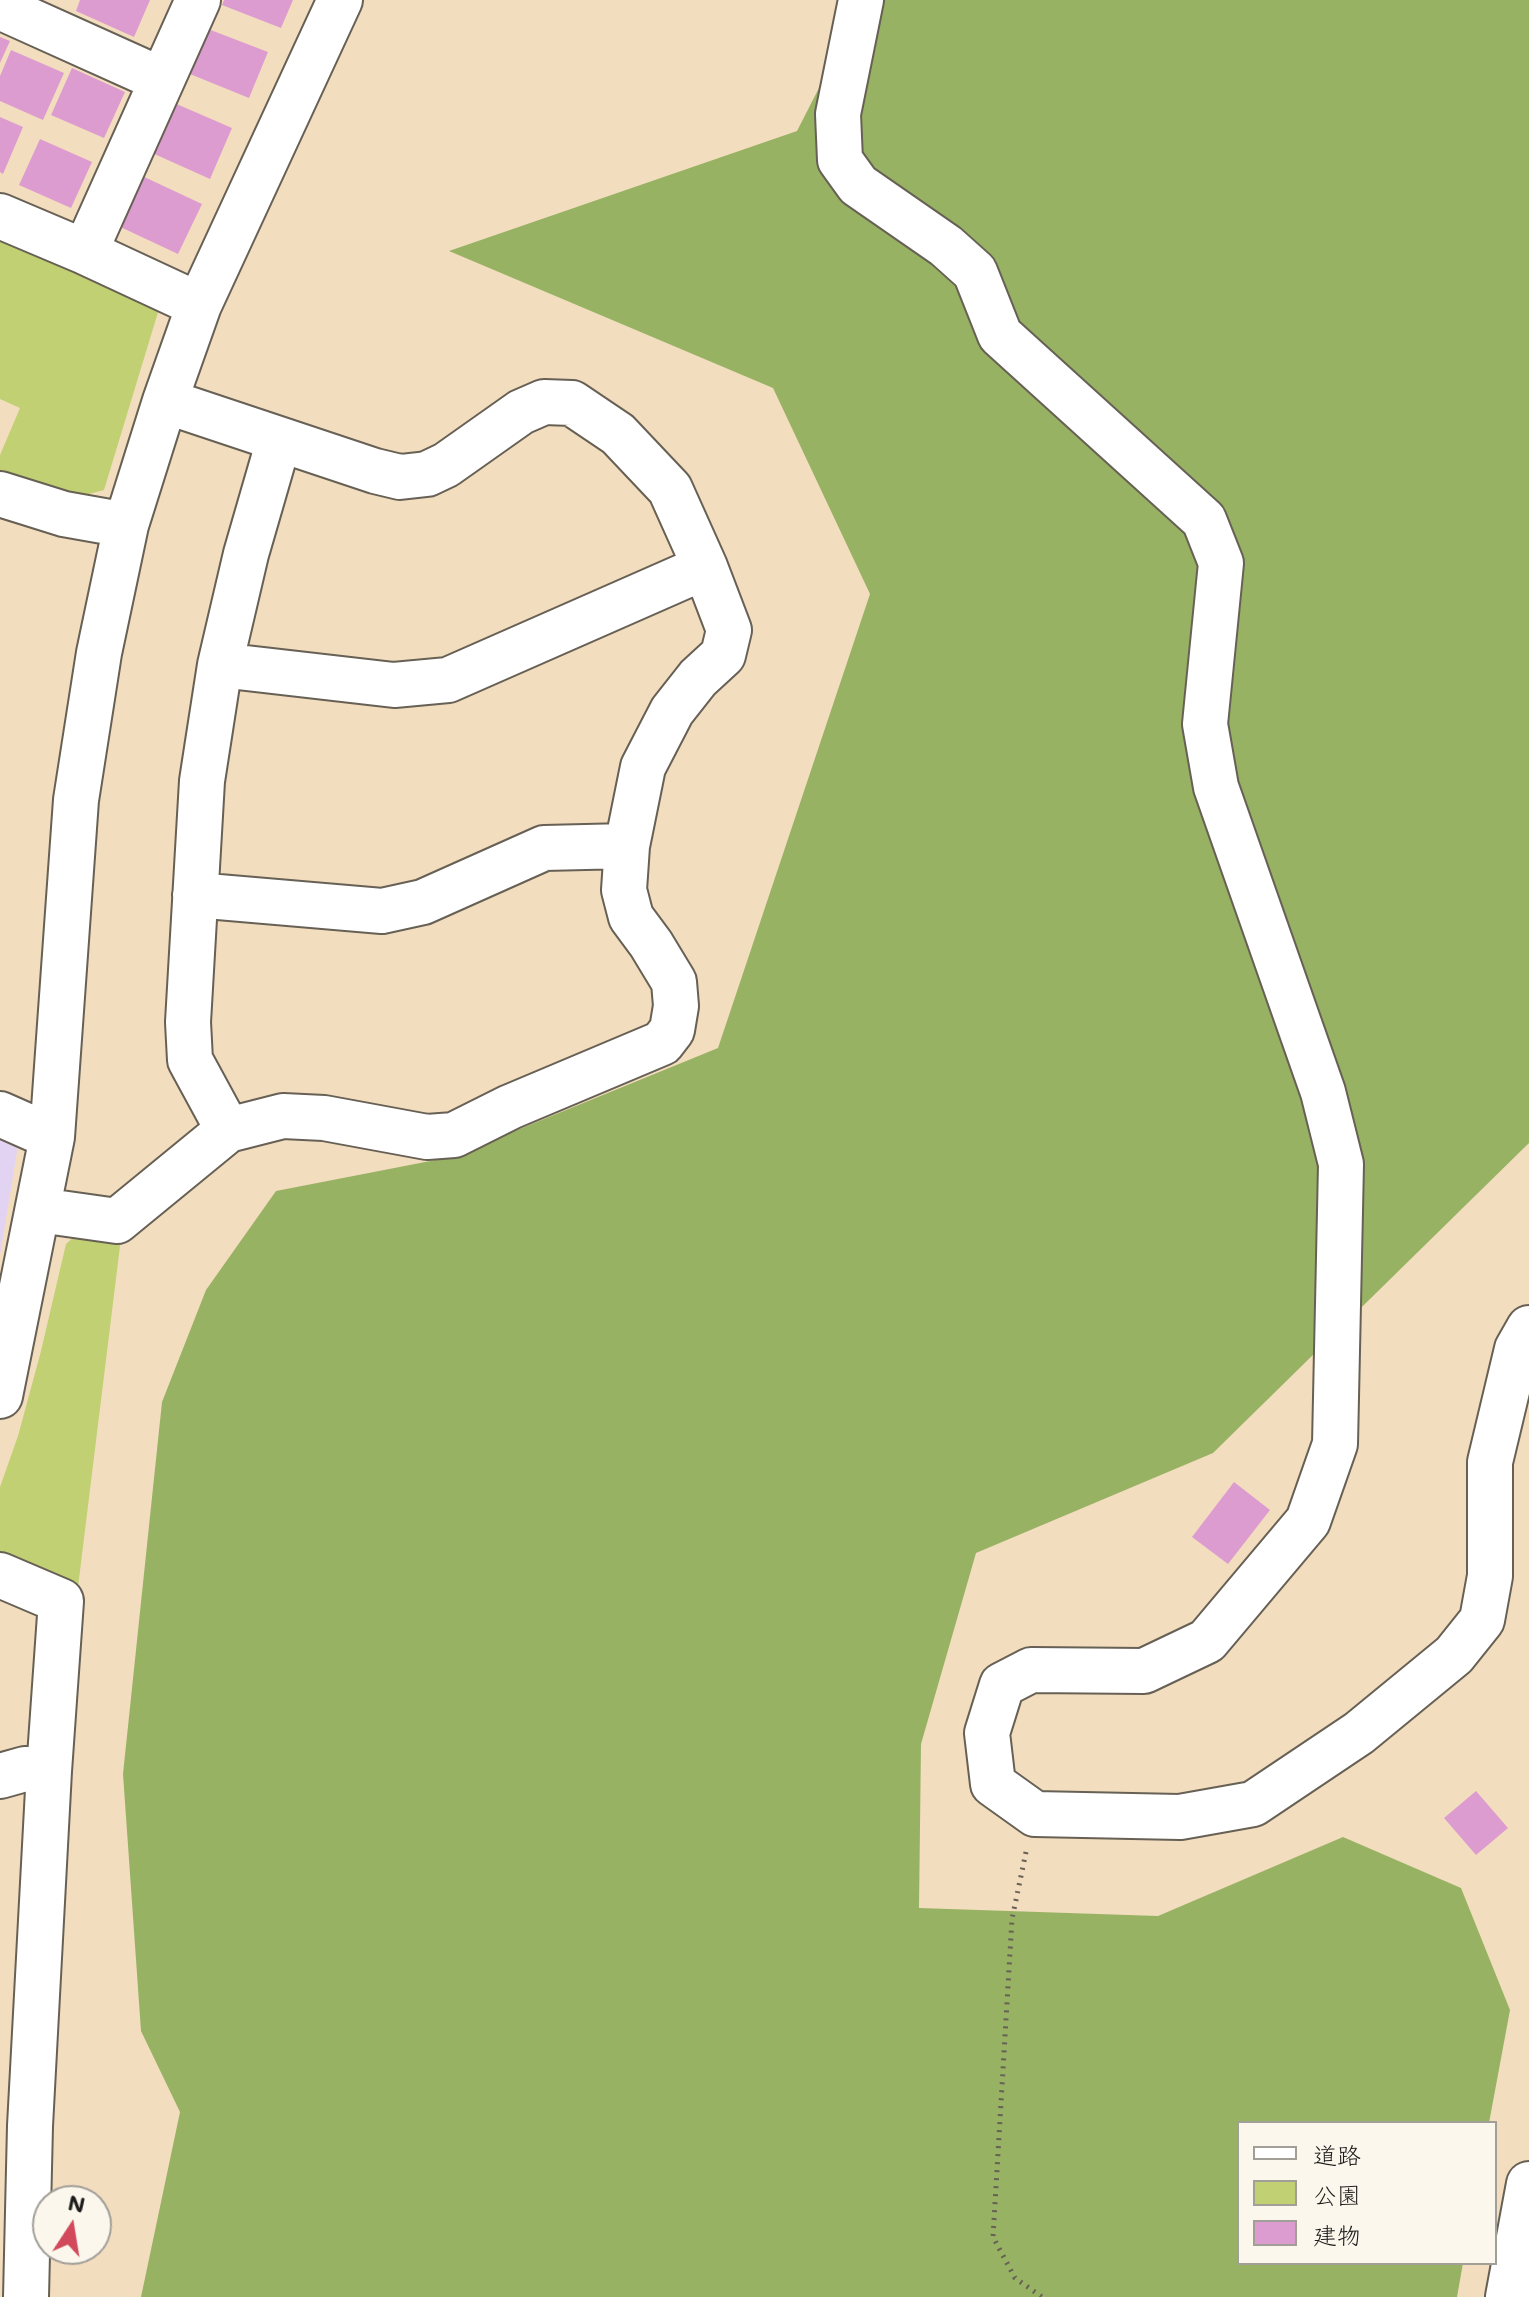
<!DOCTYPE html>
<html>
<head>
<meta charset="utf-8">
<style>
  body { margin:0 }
  #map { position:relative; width:1529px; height:2297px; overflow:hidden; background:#f3ddbf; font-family:Mali,"Klee One",sans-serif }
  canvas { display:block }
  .legend { position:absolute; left:1237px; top:2121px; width:260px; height:144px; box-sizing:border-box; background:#fbf7ec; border:2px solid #a29f99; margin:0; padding:10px 14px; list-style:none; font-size:24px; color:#1c1c1c }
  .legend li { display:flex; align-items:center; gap:16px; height:40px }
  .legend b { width:40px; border:2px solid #a29f99 }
  .north { position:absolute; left:32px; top:2185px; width:80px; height:80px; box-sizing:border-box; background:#fbf7ec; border:2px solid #a29f99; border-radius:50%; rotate:12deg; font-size:22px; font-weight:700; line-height:32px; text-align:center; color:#1c1c1c }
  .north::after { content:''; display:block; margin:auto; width:28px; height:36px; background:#d1495b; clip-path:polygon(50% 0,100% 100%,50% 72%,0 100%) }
</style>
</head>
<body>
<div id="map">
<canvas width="1529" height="2297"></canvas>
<ul class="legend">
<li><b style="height:10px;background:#fff"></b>道路</li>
<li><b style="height:22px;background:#c1d072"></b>公園</li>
<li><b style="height:22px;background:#dd9ccf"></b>建物</li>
</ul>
<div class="north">N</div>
</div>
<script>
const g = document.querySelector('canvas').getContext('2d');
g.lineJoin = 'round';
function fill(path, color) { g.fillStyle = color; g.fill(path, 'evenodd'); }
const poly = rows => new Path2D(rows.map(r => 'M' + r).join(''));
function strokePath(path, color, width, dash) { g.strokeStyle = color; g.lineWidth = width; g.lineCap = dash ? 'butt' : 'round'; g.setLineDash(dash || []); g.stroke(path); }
const built = poly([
  [0,1132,19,1140,0,1255]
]);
const green = poly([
  [0,238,159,309,104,490,85,495,0,477,0,455,20,408,0,399],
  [78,1233,121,1238,78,1587,0,1554,0,1487,18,1436,41,1351,66,1244]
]);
const forest = poly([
  [864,0,1529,0,1529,1143,1213,1453,976,1553,921,1744,919,1908,1158,1916,1343,1837,1461,1888,1510,2010,1489,2123,1239,2123,1239,2263,1463,2263,1457,2297,141,2297,180,2112,141,2031,123,1774,162,1402,206,1290,276,1191,451,1157,718,1048,870,594,773,388,449,251,797,131]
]);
const building = poly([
  [80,0,150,0,134,37,76,11],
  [224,0,293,0,281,28,222,5],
  [208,29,268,52,249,98,190,74],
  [0,37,10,41,0,63],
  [11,50,64,73,43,120,0,101,0,76],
  [72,68,125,92,104,138,51,115],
  [172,102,232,128,210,179,150,152],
  [0,117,23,127,3,174,0,172],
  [40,139,92,162,71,208,19,185],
  [138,174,202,204,178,254,114,224],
  [1234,1482,1270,1510,1228,1564,1192,1537],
  [1476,1791,1508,1828,1476,1855,1444,1818]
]);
const path = poly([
  [1026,1852,1012,1919,993,2237,1015,2278,1042,2297]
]);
const minor = poly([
  [861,0,838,114,840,160,858,185,946,246,975,272,1000,335,1204,520,1221,563,1205,724,1216,787,1323,1092,1341,1164,1335,1444,1308,1521,1207,1641,1144,1671,1031,1670,1002,1685,987,1733,993,1784,1035,1814,1180,1817,1253,1804,1359,1733,1454,1655,1482,1620,1490,1576,1490,1462,1517,1349,1529,1328],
  [0,7,162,80],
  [0,216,85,252,199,305],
  [85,252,198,0],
  [0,494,64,514,126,525],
  [220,665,394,685,448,680,705,567],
  [195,895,382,911,423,902,544,848,627,846],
  [0,1114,52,1137],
  [228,1130,190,1060,188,1022,202,781,220,665,246,554,279,440],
  [39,1210,117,1221,228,1130,283,1116,324,1118,427,1137,454,1135,510,1107,662,1043,672,1030,676,1006,674,982,651,944,631,917,624,890,627,846,643,767,672,711,698,678,723,655,729,630,705,567,670,489,618,434,572,403,544,402,521,412,446,465,427,474,400,477,375,471,165,401],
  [0,1396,52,1137,76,800,99,653,126,525,165,401,199,305,340,0],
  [0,1575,61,1601,49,1771,30,2126,26,2297],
  [0,1776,25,1769,49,1771]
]);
const major = poly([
  [1508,2297,1529,2184]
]);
fill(built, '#e3d3f3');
fill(green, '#c1d072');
fill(forest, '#98b264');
fill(building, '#dd9ccf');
strokePath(minor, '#676055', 48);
strokePath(major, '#676055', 48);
strokePath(path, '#676055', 5, [2, 6]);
strokePath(minor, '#fff', 44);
strokePath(major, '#fff', 44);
</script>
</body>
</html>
